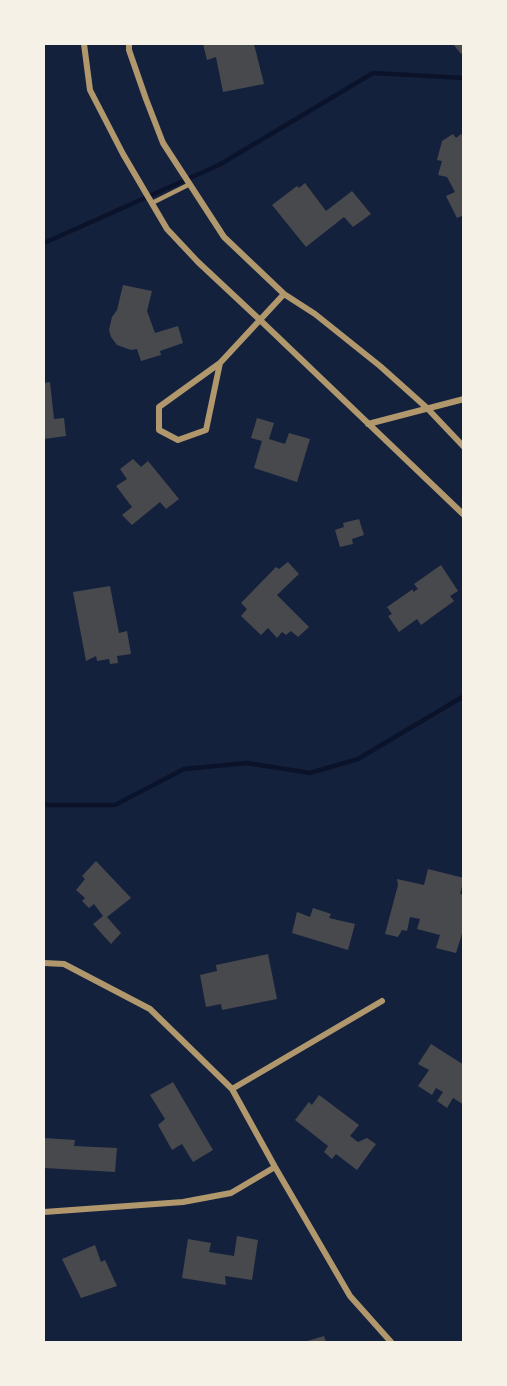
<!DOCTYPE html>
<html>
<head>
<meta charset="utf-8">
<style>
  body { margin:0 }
  #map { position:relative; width:507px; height:1386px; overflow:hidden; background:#14213d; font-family:"Public Sans",sans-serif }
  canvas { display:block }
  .frame { position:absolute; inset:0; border:45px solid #f6f1e7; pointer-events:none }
</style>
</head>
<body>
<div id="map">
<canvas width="507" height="1386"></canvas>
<div class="frame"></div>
</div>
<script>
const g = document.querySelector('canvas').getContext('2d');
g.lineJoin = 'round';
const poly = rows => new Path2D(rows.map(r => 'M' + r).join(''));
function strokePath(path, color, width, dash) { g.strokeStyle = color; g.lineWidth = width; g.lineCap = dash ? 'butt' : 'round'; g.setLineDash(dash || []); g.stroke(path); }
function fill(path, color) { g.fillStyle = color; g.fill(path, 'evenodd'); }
const stream = poly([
  [44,243,219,165,373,73,464,78],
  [44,803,47,805,115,805,184,769,247,763,310,773,358,759,464,696]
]);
const building = poly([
  [203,44,254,44,264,84,223,92,216,57,207,60],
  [453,44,464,44,464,52,461,54],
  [453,134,456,138,461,134,464,139,464,215,457,218,446,196,455,192,447,177,438,175,442,161,437,160,442,141],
  [305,183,326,211,352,191,371,214,353,227,344,217,306,247,272,205,297,186,299,188],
  [123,285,152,291,147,311,155,333,178,326,183,343,160,351,161,355,141,361,137,349,131,350,117,345,111,337,109,330,112,317,117,310],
  [50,382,54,419,64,418,66,436,44,439,44,383],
  [257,418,274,423,269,439,285,444,289,433,310,439,297,482,254,468,262,441,251,438],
  [133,459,141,467,148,461,179,499,166,509,160,502,132,525,122,515,132,507,116,486,127,479,120,469],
  [359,519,364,535,352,539,353,544,340,547,335,530,344,527,343,523],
  [288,562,299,574,277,595,309,627,298,637,291,631,286,635,282,632,277,638,268,628,261,635,241,616,247,609,241,603,276,567,279,569],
  [441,565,458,591,450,596,454,601,421,625,417,619,399,632,388,616,392,614,387,607,413,589,413,592,418,589,414,584],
  [110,586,119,633,127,631,131,654,117,656,118,663,110,664,109,659,97,661,96,656,86,661,73,592],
  [96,861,131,898,107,917,121,933,111,944,93,924,103,916,94,904,89,908,82,901,85,898,76,890,85,879,82,876],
  [428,869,464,878,460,894,464,895,464,927,456,953,436,948,440,935,417,929,420,919,410,917,407,931,402,930,398,937,385,934,398,885,397,879,424,885],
  [313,908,331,914,329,918,355,924,348,950,292,933,297,912,310,917],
  [268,954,277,999,222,1010,221,1004,206,1007,200,975,217,971,216,965],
  [431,1044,464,1065,464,1105,453,1098,447,1108,437,1101,443,1092,436,1088,432,1095,418,1086,429,1070,418,1064],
  [173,1082,213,1150,193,1162,182,1144,172,1150,158,1125,165,1119,150,1095],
  [319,1095,359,1125,350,1136,358,1142,367,1138,376,1144,357,1170,336,1154,332,1159,324,1152,328,1146,295,1120,309,1102,312,1105],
  [44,1138,75,1140,74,1146,117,1148,115,1172,44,1168],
  [237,1236,258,1240,252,1280,225,1276,226,1285,182,1278,188,1239,211,1243,209,1252,234,1256],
  [95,1245,101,1262,105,1260,117,1286,81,1298,62,1259],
  [324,1336,326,1342,304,1342]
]);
const service = poly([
  [152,203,190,184]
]);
const minor = poly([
  [84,44,90,90,123,154,167,229,198,262,260,320,464,515],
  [129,44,129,50,146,99,163,143,224,237,284,294,315,314,380,366,427,408,464,447],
  [220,363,206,430,178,440,159,430,159,407,220,363,284,294],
  [368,424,464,399],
  [44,963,64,964,150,1009,232,1089,275,1167,350,1296,391,1342],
  [232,1089,382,1001],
  [44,1212,183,1202,231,1193,275,1167]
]);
strokePath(stream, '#0b132b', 4.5);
fill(building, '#48494c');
strokePath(service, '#b1986c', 4.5);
strokePath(minor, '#b1986c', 6);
</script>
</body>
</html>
